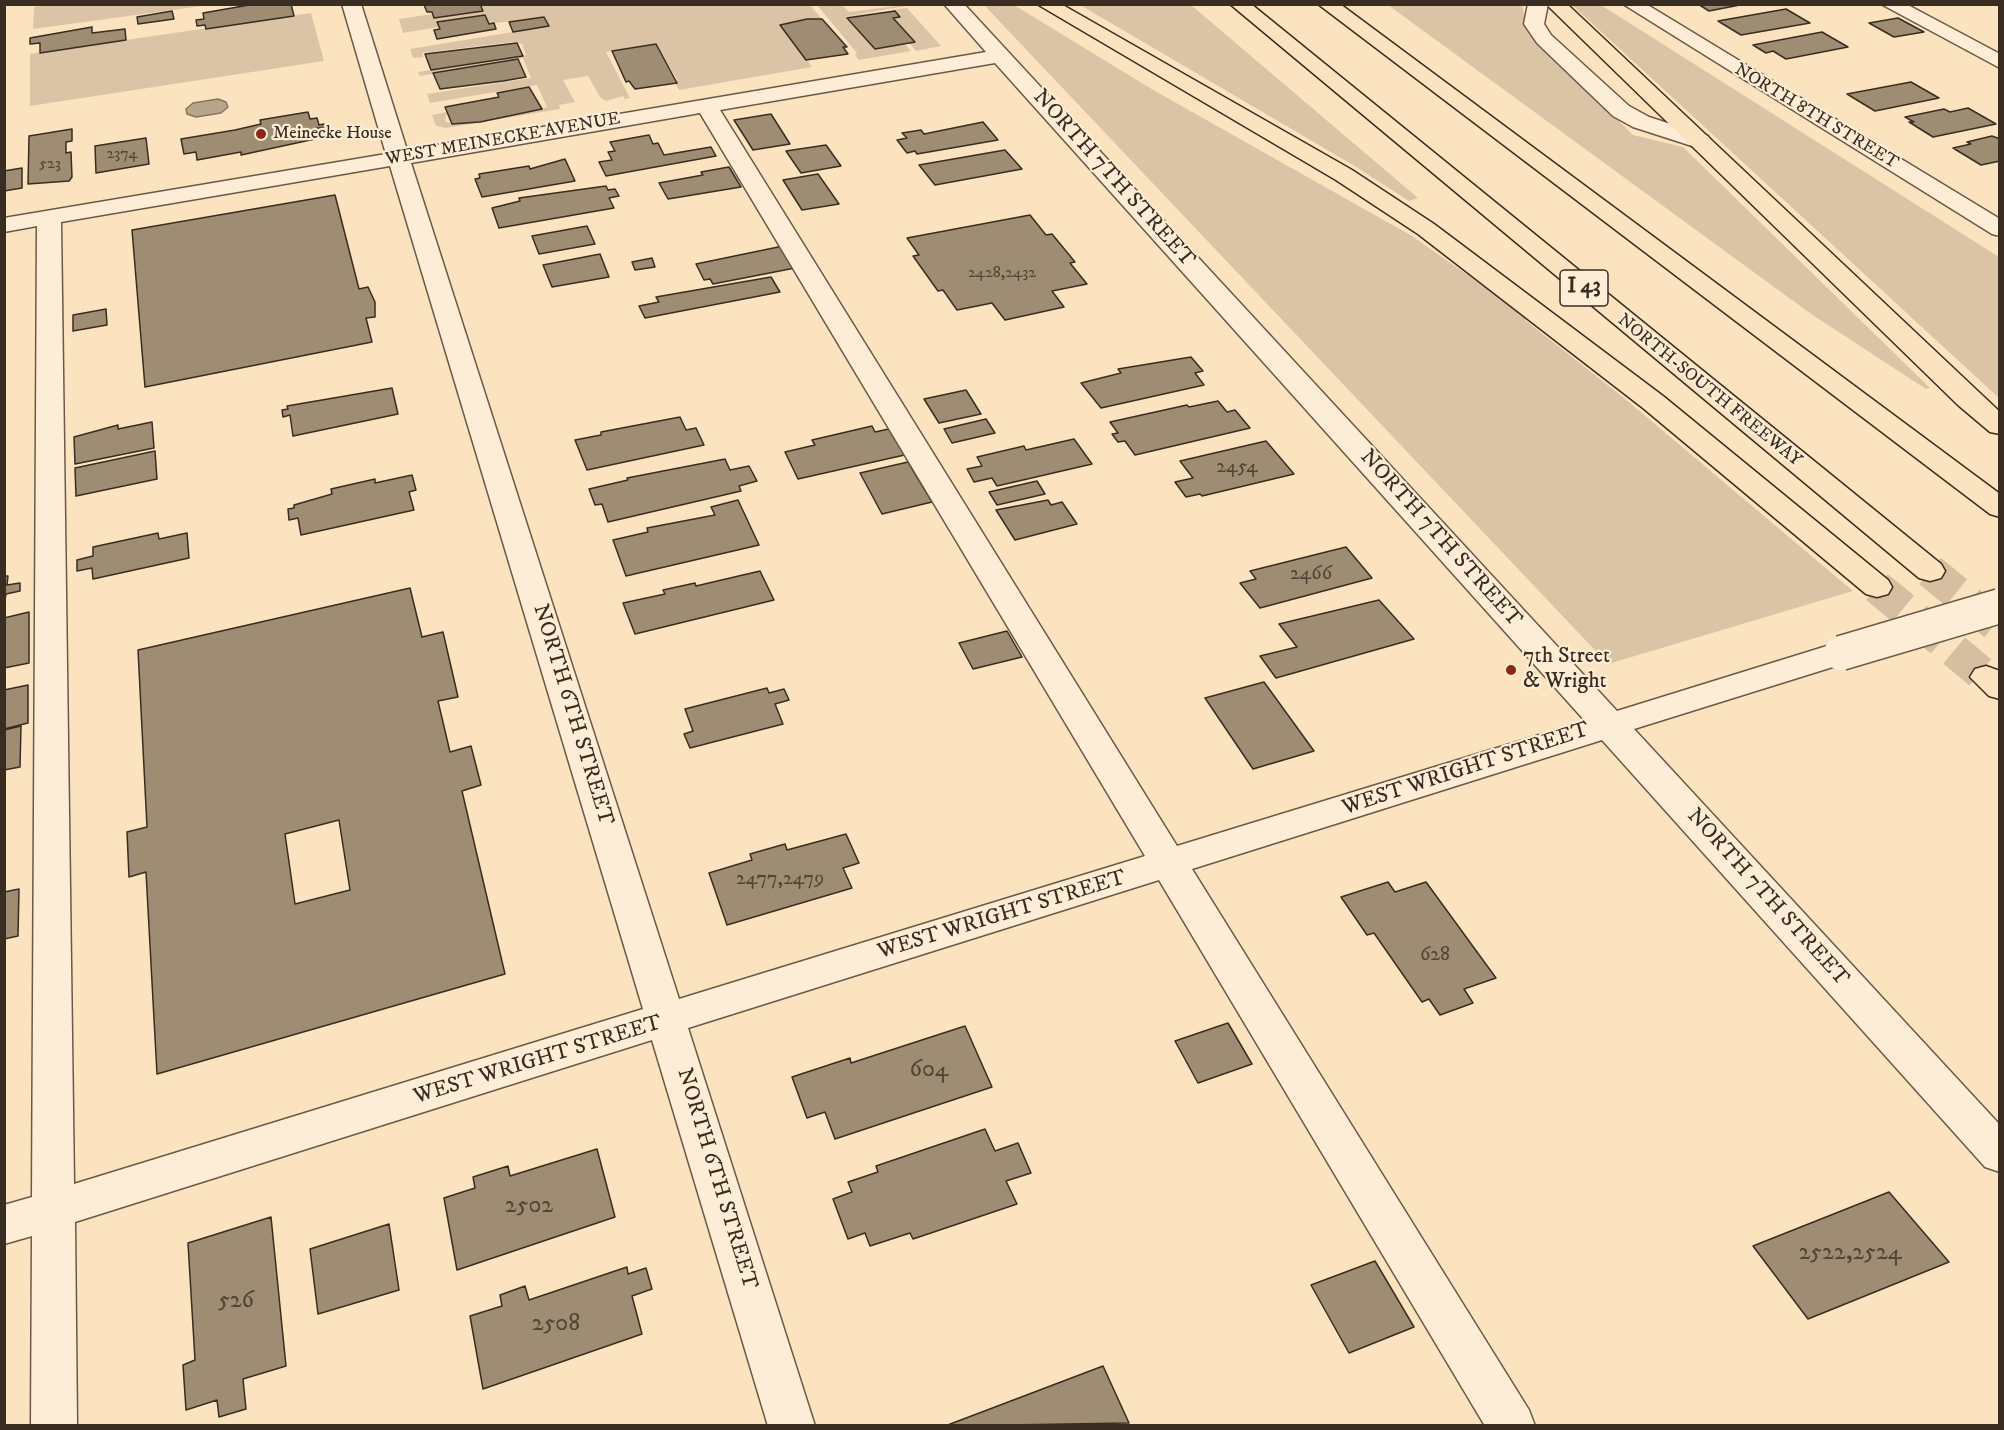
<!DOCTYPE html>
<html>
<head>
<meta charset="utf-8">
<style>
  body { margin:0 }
  #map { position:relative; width:2004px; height:1430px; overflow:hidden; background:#fce3c0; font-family:"IM FELL DW Pica",serif }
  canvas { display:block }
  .frame { position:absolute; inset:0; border:6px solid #382d20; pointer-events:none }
</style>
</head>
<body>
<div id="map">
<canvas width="2004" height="1430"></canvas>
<div class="frame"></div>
</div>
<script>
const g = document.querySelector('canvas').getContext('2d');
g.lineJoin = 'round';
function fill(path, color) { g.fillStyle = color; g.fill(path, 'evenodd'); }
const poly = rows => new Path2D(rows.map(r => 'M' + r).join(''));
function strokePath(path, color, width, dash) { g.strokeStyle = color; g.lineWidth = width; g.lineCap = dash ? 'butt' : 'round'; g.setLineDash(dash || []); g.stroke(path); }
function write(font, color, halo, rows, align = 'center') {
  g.font = font + ' "IM FELL DW Pica",serif'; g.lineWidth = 4.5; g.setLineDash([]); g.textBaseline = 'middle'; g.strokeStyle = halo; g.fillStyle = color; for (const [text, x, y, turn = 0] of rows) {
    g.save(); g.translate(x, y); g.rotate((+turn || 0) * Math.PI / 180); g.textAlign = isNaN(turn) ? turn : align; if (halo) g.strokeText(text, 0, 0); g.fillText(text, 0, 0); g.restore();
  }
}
const green = poly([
  [53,4,209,4,209,5,33,29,34,7],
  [480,4,809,4,822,19,781,25,812,67,679,90,675,83,677,79,656,44,606,52,630,98,625,99,623,96,606,101,600,97,588,76,563,80,575,102,559,105,560,109,446,128,436,126,432,115,447,112,445,121,452,124,517,115,547,107,537,85,430,103,427,94,531,78,523,58,420,76,418,72,526,55,522,44,512,42,422,53,423,57,413,58,410,49,549,26,544,17,489,24,484,15,437,22,439,27,403,33,399,19,433,14,435,18,482,11],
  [817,5,842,5,849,12,904,5,906,6,842,17,887,11,847,19,875,49,905,44,911,51,859,60,855,55,857,53],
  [984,5,1014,5,1155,91,1412,236,1529,318,1525,320,1624,398,1853,591,1608,664],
  [1080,5,1191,5,1418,198,1409,201,1353,165],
  [1388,5,1522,5,1528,32,1633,135,1683,147,1930,388,1926,389,1811,314],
  [1572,5,1601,5,1999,257,1999,398],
  [907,8,941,46,916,51,909,43,915,41,893,18,900,16,891,10],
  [311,13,324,61,30,106,30,54]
]);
const water = poly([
  [218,99,226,102,228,107,221,113,196,117,187,114,186,109,193,103,218,99]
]);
const building = poly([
  [291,4,294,16,206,29,205,25,197,26,196,20,204,19,203,13,255,4,291,4],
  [480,4,483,11,434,18,432,12,427,12,424,5,480,4],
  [1698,4,1745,4,1709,11,1698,4],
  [1786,9,1810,23,1741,35,1718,21,1786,9],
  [172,11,174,19,138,24,137,17,172,11],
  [895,11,900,17,893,18,915,42,875,49,847,18,895,11],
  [485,15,489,24,494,23,496,29,437,39,434,30,440,29,437,22,485,15],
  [544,17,549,26,513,32,509,22,544,17],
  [1898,18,1924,32,1894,37,1869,23,1898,18],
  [807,19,822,19,847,47,843,47,848,54,806,60,780,25,807,19],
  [92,27,92,33,125,29,126,40,40,53,40,43,30,44,30,38,92,27],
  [1822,32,1848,47,1786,59,1773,51,1766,53,1753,45,1822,32],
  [517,43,523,56,431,70,425,54,517,43],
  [656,44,677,83,635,89,629,81,626,82,612,51,656,44],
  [518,59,526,77,503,81,440,89,433,73,518,59],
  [1911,82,1939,98,1875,111,1847,94,1911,82],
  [529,87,542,109,480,122,452,124,445,107,499,97,497,93,529,87],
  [1968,108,1996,124,1933,137,1909,122,1914,122,1905,117,1944,109,1950,112,1968,108],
  [308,112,310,119,317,118,319,125,324,124,325,127,313,129,315,139,241,155,241,152,197,160,196,152,184,154,181,139,235,130,261,124,260,120,308,112],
  [771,114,790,144,753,150,734,120,771,114],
  [983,122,998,140,917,154,915,151,907,153,897,140,907,138,902,133,921,130,924,134,983,122],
  [72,129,72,141,66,142,66,153,71,152,72,177,69,181,28,184,29,136,72,129],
  [649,135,653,144,658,143,664,155,711,147,716,156,606,176,599,162,612,160,608,152,615,151,610,142,649,135],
  [1992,136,2000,139,2000,161,1981,165,1953,148,1971,144,1967,142,1992,136],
  [146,138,149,164,96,173,95,146,146,138],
  [826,145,841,166,801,173,786,151,826,145],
  [1005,150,1022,169,935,185,919,165,1005,150],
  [565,159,575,181,482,197,475,179,480,178,479,174,529,166,530,169,565,159],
  [729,167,741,187,668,199,659,183,703,175,701,172,729,167],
  [22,168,22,188,4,191,4,171,22,168],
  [818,174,839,204,802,210,783,180,818,174],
  [606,186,608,190,615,189,619,196,609,198,614,208,499,228,492,208,520,201,519,198,606,186],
  [335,195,359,289,368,287,375,302,375,317,366,318,372,342,145,387,132,230,335,195],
  [1030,215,1046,235,1052,234,1075,262,1070,263,1087,284,1052,291,1064,307,1005,320,992,303,957,310,943,290,938,291,913,256,919,255,907,238,1030,215],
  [587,226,595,244,539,254,532,236,587,226],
  [783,246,795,268,713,284,710,279,704,280,696,264,783,246],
  [600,254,609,277,552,287,543,265,600,254],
  [652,258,655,267,635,270,632,262,652,258],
  [771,277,780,292,645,318,639,306,659,302,656,297,771,277],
  [106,309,107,325,73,331,73,315,106,309],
  [1191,357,1203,371,1195,373,1204,385,1101,408,1081,383,1121,373,1118,369,1191,357],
  [392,388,398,414,293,436,290,415,283,417,282,410,288,409,287,406,392,388],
  [966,390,981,414,939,423,924,399,966,390],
  [1218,401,1227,412,1235,410,1250,428,1135,455,1125,441,1118,442,1112,434,1118,433,1110,422,1187,405,1189,407,1218,401],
  [680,417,686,430,696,428,704,445,587,470,575,440,601,435,601,432,680,417],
  [986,419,995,433,952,443,944,429,986,419],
  [152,422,154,448,75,464,74,437,118,425,118,429,152,422],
  [872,426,875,432,893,428,909,454,798,479,785,452,815,445,812,440,872,426],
  [1074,439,1092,464,997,486,992,478,974,482,967,469,982,466,977,457,1024,446,1026,450,1074,439],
  [1266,441,1294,474,1202,496,1200,494,1186,497,1175,482,1193,478,1180,461,1266,441],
  [155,451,157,479,76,496,75,468,155,451],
  [725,459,730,470,749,466,757,481,739,486,741,491,608,522,602,504,595,505,589,489,628,480,627,478,725,459],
  [908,462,932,502,882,514,860,473,908,462],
  [412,475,416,490,409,492,414,510,301,535,298,518,289,520,288,509,294,508,294,505,332,494,331,489,375,479,375,483,412,475],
  [1037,481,1045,494,997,505,989,492,1037,481],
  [738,500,759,545,626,576,613,540,648,532,647,528,715,515,711,507,738,500],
  [1048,500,1051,505,1062,502,1077,524,1015,540,996,510,1048,500],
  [158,533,159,539,187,533,189,558,93,579,92,568,77,571,77,560,93,556,93,547,158,533],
  [1346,547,1372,578,1260,608,1240,583,1256,579,1250,571,1346,547],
  [760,571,774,600,635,634,623,603,665,594,663,590,695,583,696,586,760,571],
  [4,576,8,576,7,585,20,583,20,591,6,594,4,607,4,576],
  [410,588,422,637,443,632,458,697,438,701,450,752,471,746,481,785,462,791,505,974,157,1074,146,872,129,877,127,832,147,827,138,650,410,588],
  [339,820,350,890,295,904,285,834,339,820],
  [1379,600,1414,639,1276,678,1260,656,1297,647,1279,624,1379,600],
  [29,612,29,663,4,668,4,618,29,612],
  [1007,631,1022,657,973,669,959,643,1007,631],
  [1264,682,1314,751,1253,769,1205,698,1264,682],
  [28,685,28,723,4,729,4,690,28,685],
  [767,688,769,693,784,689,789,700,775,704,783,724,690,748,684,734,693,731,685,709,767,688],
  [21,726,20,767,4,770,4,730,21,726],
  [846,834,859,863,843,868,852,888,727,925,709,873,752,860,750,854,785,844,787,850,846,834],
  [1388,882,1395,892,1426,882,1496,978,1464,989,1473,1003,1440,1015,1429,999,1422,1002,1374,933,1367,935,1341,897,1388,882],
  [19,889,18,936,4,939,4,892,19,889],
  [1228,1023,1252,1064,1198,1083,1175,1041,1228,1023],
  [965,1026,992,1087,835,1139,825,1112,807,1118,792,1077,850,1058,851,1063,965,1026],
  [985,1129,995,1151,1018,1143,1031,1173,1006,1181,1017,1204,913,1239,910,1233,870,1246,865,1233,848,1239,833,1199,852,1192,848,1182,878,1172,876,1166,985,1129],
  [597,1149,615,1217,457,1270,444,1198,475,1188,473,1177,508,1166,510,1176,597,1149],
  [1889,1192,1949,1262,1808,1319,1753,1246,1889,1192],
  [271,1217,286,1366,243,1379,246,1409,219,1417,217,1400,186,1410,183,1365,195,1360,188,1243,271,1217],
  [389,1224,399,1290,318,1314,310,1249,389,1224],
  [1375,1261,1414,1327,1349,1353,1311,1285,1375,1261],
  [627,1267,628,1274,646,1268,652,1289,632,1296,642,1334,483,1389,470,1316,502,1306,500,1295,525,1286,529,1300,627,1267],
  [1103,1366,1129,1423,945,1426,1103,1366]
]);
const highwayTunnel = poly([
  [1930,571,2000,628],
  [1877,587,1986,677]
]);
const minor = poly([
  [342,4,361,4,407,150,986,52,944,4,964,4,1617,711,1830,645,1841,642,1852,645,1857,653,1852,661,1634,729,2000,1125,2000,1172,1985,1167,1602,740,1192,869,1529,1410,1535,1426,1485,1426,1159,880,688,1028,815,1426,768,1426,652,1040,75,1222,77,1426,31,1426,32,1236,4,1244,4,1205,32,1197,37,226,4,232,4,218,386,154,342,4],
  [995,63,1585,721,1177,846,720,110,995,63],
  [700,113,1145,856,679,999,411,163,700,113],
  [390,166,643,1009,74,1184,61,222,390,166],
  [1528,4,1548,4,1544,24,1551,35,1629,106,1649,117,1708,136,1711,141,1708,146,1692,146,1633,127,1613,116,1537,43,1524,24,1528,4],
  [1623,4,1646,4,2000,219,2000,236,1992,234,1623,4],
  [1881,4,1906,4,2000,54,2000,68,1881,4]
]);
const highway = poly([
  [1037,4,1061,4,1352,170,1434,224,1663,396,1888,580,1892,587,1888,594,1877,597,1866,594,1643,408,1418,234,1336,180,1037,4],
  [1230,4,1251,4,1941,564,1945,571,1941,578,1930,581,1919,578,1230,4],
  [1318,4,1340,4,2000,494,2000,517,1990,514,1318,4],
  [1546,4,1567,4,2000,412,2000,434,1990,432,1958,405,1546,4],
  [1986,666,2000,671,2000,699,1989,696,1970,677,1975,669,1986,666]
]);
const minorBridge = poly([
  [1841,653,2000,606]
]);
const markers = [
  [261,134,6,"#8f2418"],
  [1511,670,6,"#8f2418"]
];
const farNumbernames = [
  ["2374",122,155],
  ["523",50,165],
  ["2428,2432",1002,274]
];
const farStreetnames = [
  ["NORTH 8TH STREET",1816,117,31],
  ["WEST MEINECKE AVENUE",503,140,-10],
  ["NORTH-SOUTH FREEWAY",1709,391,39]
];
const farPoinames = [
  ["Meinecke House",273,134]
];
const numberNames = [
  ["2454",1237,468],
  ["2466",1311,575],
  ["2477,2479",780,880],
  ["628",1435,956]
];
const shields = [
  [1584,288,48]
];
const shieldNames = [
  ["I 43",1584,288]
];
const streetNames = [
  ["NORTH 7TH STREET",1113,179,48],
  ["NORTH 7TH STREET",1440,539,48],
  ["NORTH 6TH STREET",572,715,73],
  ["WEST WRIGHT STREET",1466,770,-18],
  ["NORTH 7TH STREET",1767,898,48],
  ["WEST WRIGHT STREET",1002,916,-17],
  ["WEST WRIGHT STREET",538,1061,-17],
  ["NORTH 6TH STREET",716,1179,73]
];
const poiNames = [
  ["7th Street",1523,657],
  ["& Wright",1523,682]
];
const nearNumbernames = [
  ["604",929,1071],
  ["2502",529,1207],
  ["2522,2524",1850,1254],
  ["526",236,1302],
  ["2508",556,1325]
];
fill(green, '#dbc4a5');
fill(water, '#b9a58a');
strokePath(water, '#857560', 1.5);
fill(building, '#9e8c73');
strokePath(building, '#382d20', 1.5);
strokePath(highwayTunnel, '#d5bfa0', 34, [34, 16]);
strokePath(minor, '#695a48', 3);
strokePath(highway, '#382d20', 3);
fill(minor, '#fdedd6');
fill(highway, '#fce3c0');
strokePath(minorBridge, '#695a48', 37, []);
strokePath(minorBridge, '#fdedd6', 34);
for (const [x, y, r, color] of markers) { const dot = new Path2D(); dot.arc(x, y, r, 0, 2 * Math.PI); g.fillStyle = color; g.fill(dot); strokePath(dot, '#fdedd6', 2); }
write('16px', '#524535', null, farNumbernames);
write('18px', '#382d20', '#fdedd6', farStreetnames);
write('18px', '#382d20', '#fdedd6', farPoinames, 'left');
write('20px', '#524535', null, numberNames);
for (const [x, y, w] of shields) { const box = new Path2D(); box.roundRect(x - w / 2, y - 18, w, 36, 4.5); g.fillStyle = '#fdedd6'; g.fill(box); strokePath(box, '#382d20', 1.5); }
write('bold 21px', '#382d20', null, shieldNames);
write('22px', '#382d20', '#fdedd6', streetNames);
write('22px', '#382d20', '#fdedd6', poiNames, 'left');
write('24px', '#524535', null, nearNumbernames);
</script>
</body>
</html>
